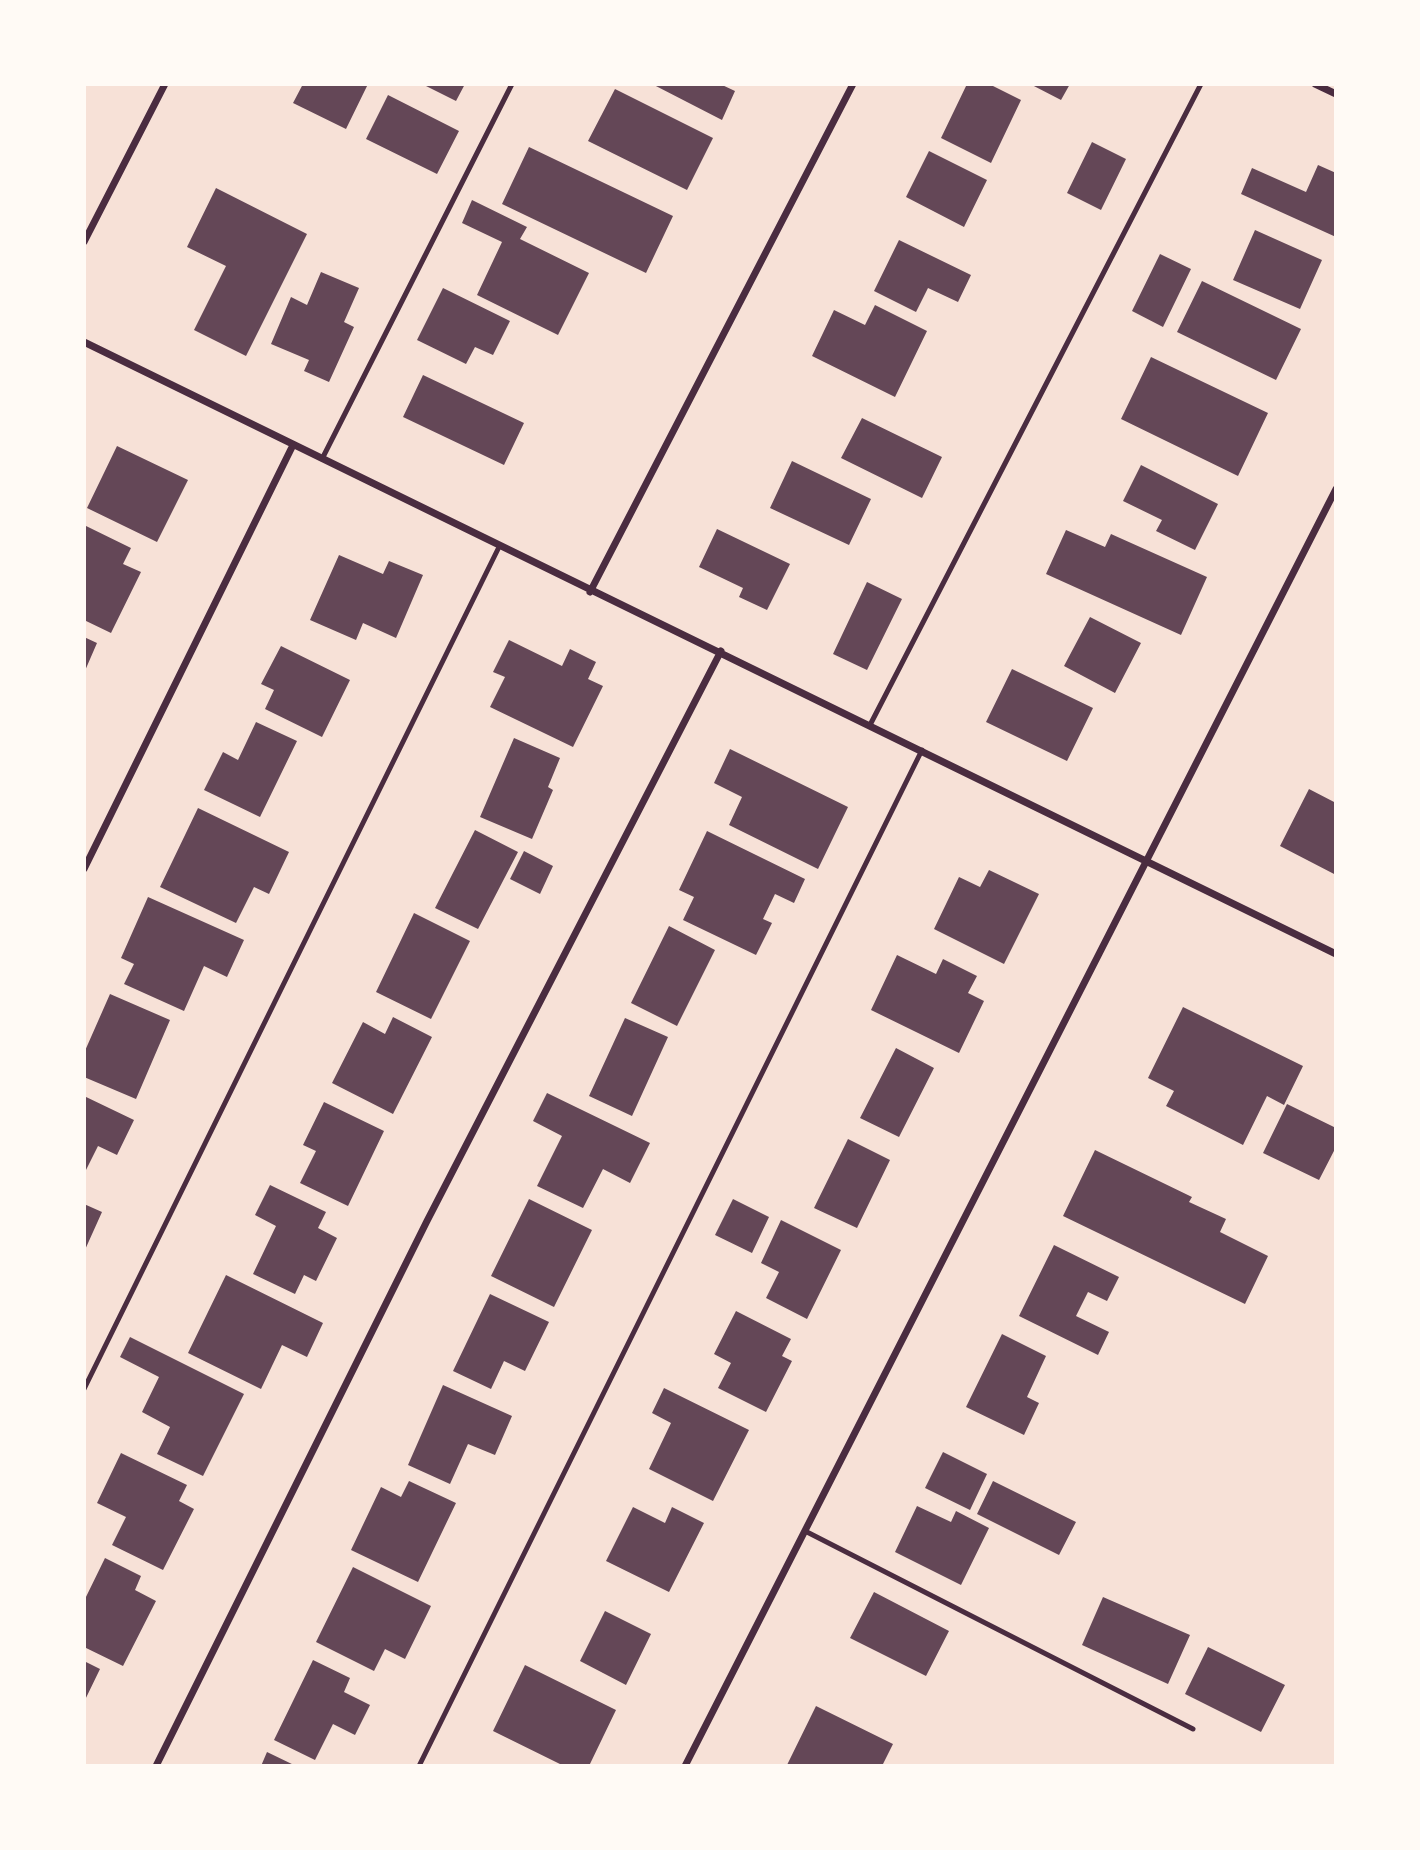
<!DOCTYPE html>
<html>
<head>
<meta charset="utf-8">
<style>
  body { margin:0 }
  #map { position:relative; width:1420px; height:1850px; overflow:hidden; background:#f7e1d7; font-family:"Times New Roman",serif }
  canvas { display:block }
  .frame { position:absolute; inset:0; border:86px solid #fffaf5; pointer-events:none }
</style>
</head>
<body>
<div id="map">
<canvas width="1420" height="1850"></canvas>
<div class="frame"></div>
</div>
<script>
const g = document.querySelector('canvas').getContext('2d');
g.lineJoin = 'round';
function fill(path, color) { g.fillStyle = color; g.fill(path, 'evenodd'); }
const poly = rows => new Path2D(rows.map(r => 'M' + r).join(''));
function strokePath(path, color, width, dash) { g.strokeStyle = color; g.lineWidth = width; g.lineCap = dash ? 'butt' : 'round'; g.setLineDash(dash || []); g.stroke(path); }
const building = poly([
  [303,84,368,84,346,129,293,103],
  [422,84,465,84,456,101],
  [652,84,720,84,735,91,722,120],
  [967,84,989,84,1021,100,991,163,941,138],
  [1030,84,1070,84,1061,100],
  [615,89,713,138,687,190,588,141],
  [388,95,459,131,437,174,366,139],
  [1092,142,1126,159,1101,210,1067,193],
  [529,147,673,216,646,273,502,204],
  [929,151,987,180,964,227,906,197],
  [1318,165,1336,173,1336,237,1241,194,1252,168,1306,192],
  [216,188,307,234,246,356,194,330,226,266,187,247],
  [472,200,527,227,520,239,589,273,558,335,477,295,502,242,462,223],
  [1255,230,1322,260,1300,309,1233,280],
  [899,240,971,275,958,302,928,288,916,312,874,291],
  [1160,254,1191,269,1163,327,1132,311],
  [321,272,359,288,344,322,354,327,329,382,304,371,309,360,271,344,291,297,307,305],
  [1202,281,1301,329,1276,380,1177,332],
  [443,288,510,321,493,355,475,347,466,364,417,340],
  [875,305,927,331,895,397,812,356,834,310,865,325],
  [1151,357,1268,413,1238,476,1121,419],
  [423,375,524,423,504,465,403,417],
  [862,418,942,457,922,498,841,458],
  [117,446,188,480,157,542,87,508],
  [792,461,871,499,849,545,770,508],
  [1141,465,1218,504,1195,550,1156,531,1162,520,1123,501],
  [84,525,131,548,123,564,141,572,111,633,84,620],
  [717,529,790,564,767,610,739,597,743,588,699,567],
  [1066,530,1105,547,1111,534,1207,577,1181,635,1046,574],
  [339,555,383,574,389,561,423,575,396,638,363,623,356,640,310,620],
  [867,582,902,599,867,670,833,654],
  [1090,617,1141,643,1115,693,1064,666],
  [84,637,97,643,84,673],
  [509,640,562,666,570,649,596,662,588,679,603,686,573,747,490,707,505,677,493,672],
  [281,646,350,680,322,737,265,709,274,690,261,684],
  [1012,669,1093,708,1067,761,986,722],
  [256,722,297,741,260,817,204,790,223,752,238,760],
  [514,738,560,758,548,787,553,790,532,839,480,817],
  [730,749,848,807,818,869,729,825,742,797,714,783],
  [1309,789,1336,803,1336,875,1280,846],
  [198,808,289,852,269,894,254,887,236,923,160,887],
  [475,830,518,852,478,929,435,908],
  [707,831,805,879,794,903,775,894,763,919,772,923,756,955,683,920,694,897,679,890],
  [524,851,553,866,540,894,510,879],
  [989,870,1039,894,1004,964,934,929,959,877,980,887],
  [148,897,244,940,227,977,204,966,184,1011,124,984,134,964,121,958],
  [414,913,470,941,431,1019,376,992],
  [669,926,715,950,677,1026,631,1003],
  [897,955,936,974,943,959,977,976,968,993,984,1001,959,1053,871,1010],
  [110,994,170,1020,136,1099,84,1077,84,1053],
  [1183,1007,1303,1066,1284,1105,1267,1096,1243,1145,1166,1106,1174,1091,1148,1078],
  [393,1017,432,1037,393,1114,332,1083,363,1022,385,1034],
  [625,1018,668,1037,632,1116,589,1096],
  [896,1048,934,1068,899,1137,860,1118],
  [547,1093,650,1143,630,1183,603,1169,583,1208,537,1186,562,1136,533,1121],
  [84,1096,134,1120,117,1155,98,1146,84,1174],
  [324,1102,384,1131,348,1206,300,1183,316,1151,303,1145],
  [1287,1104,1336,1128,1336,1147,1319,1180,1263,1153],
  [848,1139,890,1160,857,1228,814,1208],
  [1095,1150,1192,1197,1189,1202,1226,1219,1220,1232,1268,1256,1245,1304,1063,1216],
  [270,1185,326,1212,318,1228,337,1238,316,1281,304,1275,295,1294,253,1274,276,1226,255,1215],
  [529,1199,592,1230,554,1307,491,1276],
  [733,1199,769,1217,752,1253,715,1235],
  [84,1204,102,1212,84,1252],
  [781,1220,841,1250,807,1319,766,1298,779,1272,761,1263],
  [1054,1245,1119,1277,1107,1301,1088,1292,1076,1316,1109,1332,1098,1355,1019,1316],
  [226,1275,323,1323,307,1357,282,1345,261,1389,188,1353],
  [490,1294,549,1322,525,1371,504,1361,491,1389,453,1371],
  [736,1311,791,1339,782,1356,792,1361,766,1412,718,1388,731,1363,714,1354],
  [1002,1334,1046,1356,1027,1397,1039,1403,1024,1435,966,1407],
  [130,1337,244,1394,203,1476,157,1454,170,1427,142,1412,159,1377,120,1357],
  [443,1385,512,1416,495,1455,468,1444,450,1484,408,1465],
  [664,1388,749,1430,713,1501,649,1469,671,1423,652,1413],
  [943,1452,987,1474,970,1510,925,1488],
  [121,1453,187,1485,179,1501,194,1509,163,1570,112,1545,126,1517,97,1503],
  [409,1481,456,1503,418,1582,351,1550,381,1487,401,1497],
  [993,1481,1076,1522,1059,1555,977,1514],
  [917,1506,951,1522,956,1511,989,1528,961,1585,895,1552],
  [633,1507,665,1523,672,1507,704,1523,669,1592,606,1561],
  [105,1558,141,1576,135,1590,156,1601,123,1666,84,1647,84,1601],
  [353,1567,431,1606,405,1659,385,1649,374,1671,316,1642],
  [874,1592,949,1631,926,1676,850,1638],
  [1103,1597,1190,1635,1168,1684,1082,1645],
  [605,1611,651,1634,626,1685,580,1661],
  [1208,1647,1285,1685,1261,1732,1185,1694],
  [313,1660,350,1678,344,1692,370,1705,355,1735,333,1724,315,1760,274,1740],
  [84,1661,100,1669,84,1702],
  [525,1665,616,1710,589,1766,564,1766,493,1731],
  [816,1706,893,1744,882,1766,787,1765],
  [267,1752,296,1766,261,1766]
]);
const service = poly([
  [322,459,512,84],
  [870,725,1201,84],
  [84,1389,499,547],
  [805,1531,1193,1729],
  [419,1766,922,750]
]);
const minor = poly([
  [1315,84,1336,94],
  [84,242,165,84],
  [84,342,1336,954],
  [590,592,853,84],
  [84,869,293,445],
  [156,1766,427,1221,721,651],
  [685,1766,1336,489]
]);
fill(building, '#644757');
strokePath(service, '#4a2c40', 5);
strokePath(minor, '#4a2c40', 7);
</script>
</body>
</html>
